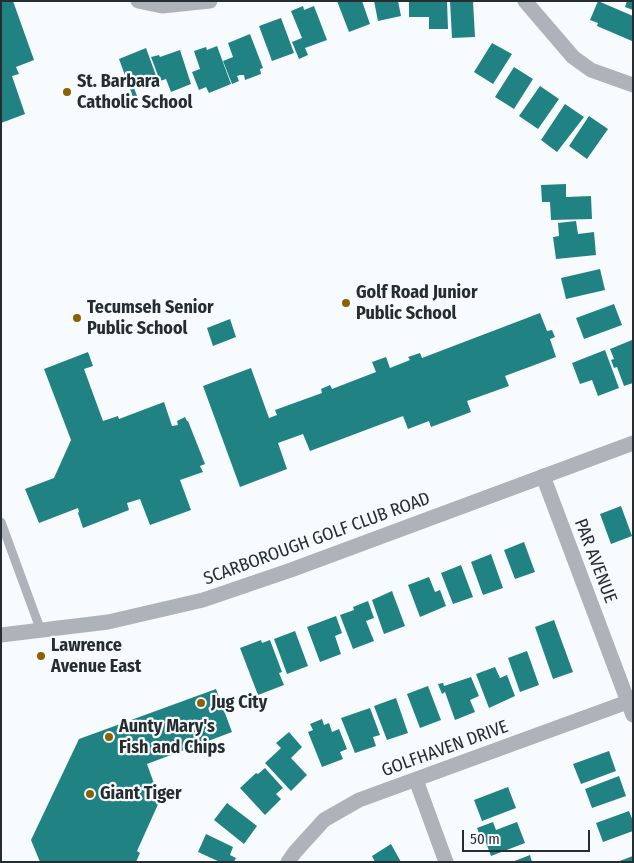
<!DOCTYPE html>
<html>
<head>
<meta charset="utf-8">
<style>
  body { margin:0 }
  #map { position:relative; width:634px; height:863px; overflow:hidden; background:#f7fbfd; font-family:"Fira Sans Condensed",sans-serif }
  canvas { display:block }
  .frame { position:absolute; inset:0; border:2px solid #252d31; pointer-events:none }
  .scale { position:absolute; left:462px; top:830px; width:128px; height:22px; box-sizing:border-box; border:2px solid #252d31; border-top:0; padding-left:6px; font-size:15px; line-height:18px; white-space:nowrap; color:#252d31; -webkit-text-stroke:4px #f7fbfd; paint-order:stroke }
</style>
</head>
<body>
<div id="map">
<canvas width="634" height="863"></canvas>
<div class="frame"></div>
<div class="scale">50 m</div>
</div>
<script>
const g = document.querySelector('canvas').getContext('2d');
g.lineJoin = 'round';
function fill(path, color) { g.fillStyle = color; g.fill(path, 'evenodd'); }
const poly = rows => new Path2D(rows.map(r => 'M' + r).join(''));
function strokePath(path, color, width, dash) { g.strokeStyle = color; g.lineWidth = width; g.lineCap = dash ? 'butt' : 'round'; g.setLineDash(dash || []); g.stroke(path); }
function write(font, color, halo, rows, align = 'center') {
  g.font = font + ' "Fira Sans Condensed",sans-serif'; g.lineWidth = 4.5; g.setLineDash([]); g.textBaseline = 'middle'; g.strokeStyle = halo; g.fillStyle = color; for (const [text, x, y, turn = 0] of rows) {
    g.save(); g.translate(x, y); g.rotate((+turn || 0) * Math.PI / 180); g.textAlign = isNaN(turn) ? turn : align; if (halo) g.strokeText(text, 0, 0); g.fillText(text, 0, 0); g.restore();
  }
}
const building = poly([
  [1,1,13,1,34,60,16,67,19,74,12,76,25,114,1,123],
  [337,1,362,1,370,24,349,32],
  [374,1,398,1,401,16,378,21],
  [409,1,447,1,448,29,429,29,429,17,409,17],
  [450,1,473,1,475,37,452,38],
  [598,1,633,16,632,41,597,26,598,23,590,20],
  [627,1,633,1,633,10,625,7],
  [303,6,304,10,314,6,327,40,305,48,308,55,299,59,292,42,302,38,291,11],
  [281,18,294,53,272,61,259,26],
  [250,34,263,68,260,69,261,74,245,80,244,75,240,75,237,76,239,81,232,84,223,61,233,57,228,43],
  [492,43,512,54,493,84,474,72],
  [217,46,231,84,209,93,206,87,199,90,192,72,200,69,194,51,206,47,207,50],
  [146,48,158,81,134,88,137,96,133,97,119,59],
  [180,50,191,84,171,92,166,79,160,81,151,57,159,55,160,57],
  [514,67,533,79,514,109,495,97],
  [540,86,559,99,538,129,519,116],
  [565,104,584,117,557,152,541,140],
  [589,116,608,129,587,159,569,146],
  [566,184,566,197,591,196,592,219,551,220,550,202,542,202,541,185],
  [576,221,578,234,594,232,596,255,556,259,553,237,559,236,558,223],
  [600,269,605,290,566,299,561,278],
  [614,304,622,325,584,339,576,318],
  [540,313,547,331,552,330,555,337,550,339,556,357,505,376,509,386,467,401,471,412,431,427,429,421,408,429,403,416,310,451,303,434,278,443,287,469,240,487,203,386,251,368,269,418,277,415,275,410,322,393,321,389,330,385,332,389,376,372,372,362,386,357,390,368,410,360,408,357,420,353,422,358],
  [230,319,236,337,213,346,207,328],
  [632,340,633,383,624,386,617,367,614,368,611,360,614,359,610,349],
  [605,350,619,388,598,396,592,380,580,384,572,363],
  [88,352,93,366,84,369,103,421,118,416,119,419,164,402,172,426,178,425,177,421,185,417,187,421,188,421,205,464,200,466,203,472,180,480,191,510,150,525,140,499,127,503,129,510,83,528,78,513,79,512,78,508,39,523,25,489,54,478,71,440,44,369],
  [621,506,632,536,611,544,600,514],
  [524,542,535,572,515,579,504,550],
  [491,554,503,588,483,595,471,562],
  [461,565,473,597,453,604,441,573],
  [429,577,435,592,440,590,446,606,420,617,408,585],
  [392,591,405,626,384,634,372,600],
  [368,601,374,618,366,621,374,641,353,649,340,615,354,610,353,607],
  [336,616,342,633,335,636,341,654,320,662,307,627],
  [554,620,573,672,553,679,535,627],
  [295,631,308,666,287,674,274,639],
  [261,640,262,643,270,640,282,672,279,673,284,685,258,695,240,648],
  [527,651,539,685,520,692,508,658],
  [495,667,500,678,507,675,515,696,489,708,476,674],
  [471,677,479,696,470,700,475,712,455,720,445,692,442,694,438,684,443,683,444,686],
  [428,686,441,720,420,728,407,694],
  [216,689,232,732,147,764,160,800,137,851,140,853,136,862,40,862,31,840,79,739],
  [396,698,408,733,387,740,374,706],
  [370,708,380,735,373,737,376,746,355,753,341,718],
  [322,719,324,725,329,723,332,732,339,729,347,749,340,752,343,759,322,767,308,732,313,730,310,724],
  [289,732,302,747,291,758,307,775,291,791,265,763,281,748,276,743],
  [609,751,616,771,581,784,573,764],
  [265,768,283,788,276,794,281,799,265,815,240,788,256,773,258,774],
  [619,776,626,796,592,808,585,789],
  [508,787,516,808,482,821,474,800],
  [227,803,257,826,244,844,214,820],
  [629,811,633,821,633,831,603,842,596,823],
  [493,822,496,830,517,822,525,843,491,856,485,840,482,841,477,828],
  [206,834,233,847,230,855,236,858,234,862,220,862,198,852],
  [391,844,401,862,375,862,372,856],
  [530,855,532,862,512,862],
  [633,856,633,862,617,862]
]);
const service = poly([
  [1,522,41,631]
]);
const minor = poly([
  [138,1,162,6,210,1],
  [525,1,573,57,591,70,633,85],
  [543,476,633,715],
  [416,780,446,862],
  [288,862,295,852,324,820,359,800,633,700]
]);
const tertiary = poly([
  [1,635,108,622,203,600,291,570,633,443]
]);
const markers = [
  [67,92,5,"#8b6102"],
  [346,303,5,"#8b6102"],
  [77,318,5,"#8b6102"],
  [41,656,5,"#8b6102"],
  [201,703,5,"#8b6102"],
  [109,737,5,"#8b6102"],
  [90,794,5,"#8b6102"]
];
const poiNames = [
  ["St. Barbara",77,82],
  ["Catholic School",77,103],
  ["Golf Road Junior",356,293],
  ["Public School",356,314],
  ["Tecumseh Senior",87,308],
  ["Public School",87,329],
  ["Lawrence",51,646],
  ["Avenue East",51,667],
  ["Jug City",211,703],
  ["Aunty Mary's",119,727],
  ["Fish and Chips",119,748],
  ["Giant Tiger",100,794]
];
const streetNames = [
  ["SCARBOROUGH GOLF CLUB ROAD",317,539,-20],
  ["PAR AVENUE",595,561,69],
  ["GOLFHAVEN DRIVE",445,749,-20]
];
fill(building, '#218284');
strokePath(service, '#aeb3ba', 9);
strokePath(minor, '#aeb3ba', 15);
strokePath(tertiary, '#aeb3ba', 15);
for (const [x, y, r, color] of markers) { const dot = new Path2D(); dot.arc(x, y, r, 0, 2 * Math.PI); g.fillStyle = color; g.fill(dot); strokePath(dot, '#f7fbfd', 2); }
write('bold 18px', '#252d31', '#f7fbfd', poiNames, 'left');
write('18px', '#252d31', '#f7fbfd', streetNames);
</script>
</body>
</html>
